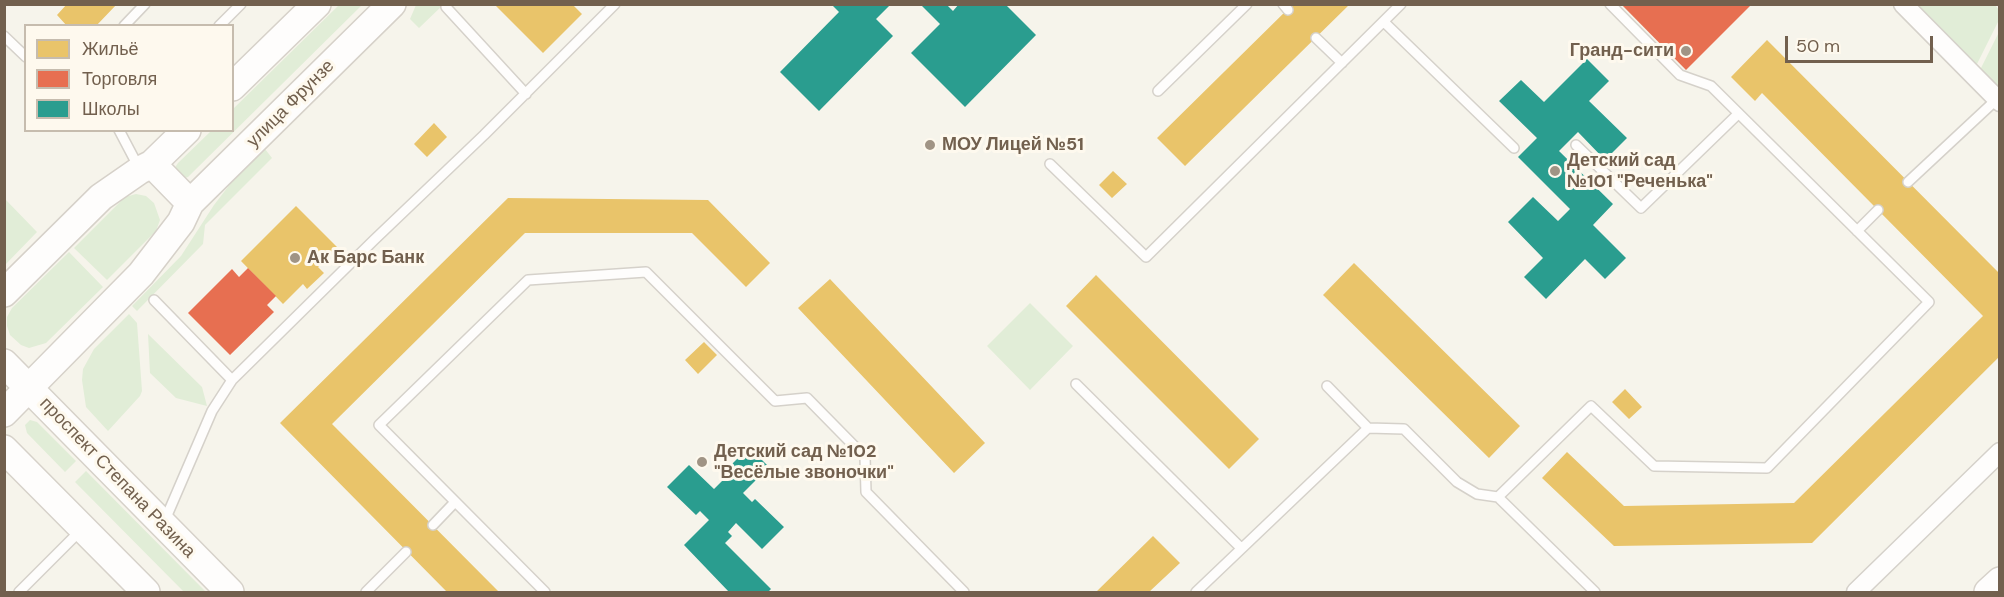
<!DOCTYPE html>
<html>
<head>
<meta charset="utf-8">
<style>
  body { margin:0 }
  #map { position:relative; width:2004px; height:597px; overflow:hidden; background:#f6f4eb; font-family:"DM Sans",sans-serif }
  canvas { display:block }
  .frame { position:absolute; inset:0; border:6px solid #72604e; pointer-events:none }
  .legend { position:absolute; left:24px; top:24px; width:210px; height:108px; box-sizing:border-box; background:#fef9ee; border:2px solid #c6bcae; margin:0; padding:8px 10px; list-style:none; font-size:18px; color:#72604e }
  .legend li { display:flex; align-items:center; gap:12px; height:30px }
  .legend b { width:30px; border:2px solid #c6bcae }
  .scale { position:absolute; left:1785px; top:36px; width:148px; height:27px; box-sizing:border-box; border:3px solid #72604e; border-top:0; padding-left:8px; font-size:18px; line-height:21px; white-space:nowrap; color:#72604e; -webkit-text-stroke:4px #fef9ee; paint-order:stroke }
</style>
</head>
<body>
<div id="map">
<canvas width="2004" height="597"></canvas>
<div class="frame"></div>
<ul class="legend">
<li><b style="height:16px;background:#e9c46a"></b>Жильё</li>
<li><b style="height:16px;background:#e76f51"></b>Торговля</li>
<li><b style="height:16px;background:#2a9d8f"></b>Школы</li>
</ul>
<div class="scale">50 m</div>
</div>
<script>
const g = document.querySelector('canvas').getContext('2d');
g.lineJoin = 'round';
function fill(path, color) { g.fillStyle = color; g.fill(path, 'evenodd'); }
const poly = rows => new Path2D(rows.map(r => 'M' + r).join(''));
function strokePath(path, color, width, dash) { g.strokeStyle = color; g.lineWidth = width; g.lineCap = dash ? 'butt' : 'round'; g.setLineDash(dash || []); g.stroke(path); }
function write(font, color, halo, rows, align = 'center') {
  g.font = font + ' "DM Sans",sans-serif'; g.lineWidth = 6; g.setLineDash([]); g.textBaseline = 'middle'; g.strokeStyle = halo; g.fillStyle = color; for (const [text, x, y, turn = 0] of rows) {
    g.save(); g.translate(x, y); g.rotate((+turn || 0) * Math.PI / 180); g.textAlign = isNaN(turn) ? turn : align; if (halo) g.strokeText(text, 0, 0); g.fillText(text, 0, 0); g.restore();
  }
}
const green = poly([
  [339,5,362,5,188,177,182,179,174,169,178,163,211,131,232,130,233,109],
  [416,5,443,5,419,28,410,19],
  [1915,5,1995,5,1999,10,1999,20,1976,66],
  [1999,32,1999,90,1980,70],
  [265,149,272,158,205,225,203,244,137,311,132,306,181,256,214,205,234,179],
  [136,194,146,196,154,203,160,220,156,231,107,280,74,248,125,197],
  [5,199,37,232,5,265],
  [69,252,103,287,46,343,29,348,21,345,10,335,7,326,7,317,12,308],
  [1030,303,1073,346,1030,390,987,346],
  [129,314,137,323,142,391,140,396,108,431,86,407,82,380,83,369,94,349],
  [148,334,202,387,207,406,176,398,150,373],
  [30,420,37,422,76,461,65,472,27,433,25,425],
  [86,471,206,592,184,592,75,482]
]);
const homes = poly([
  [67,4,117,4,96,26,67,26,57,15],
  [498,4,572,4,582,14,543,53,496,6],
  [1293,4,1350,4,1185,166,1157,138],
  [1767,40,2000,274,2000,356,1812,543,1614,546,1542,478,1567,452,1624,506,1794,503,1983,316,1762,93,1755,101,1731,77],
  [434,123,447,137,427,157,414,144],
  [1113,171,1127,184,1112,198,1099,185],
  [508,198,708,200,770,263,746,287,692,233,525,233,332,424,499,592,447,592,280,423],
  [296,206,338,248,318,267,324,273,307,289,303,284,283,304,241,261],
  [1354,263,1520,426,1489,458,1323,295],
  [1096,275,1259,439,1229,469,1066,306],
  [830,279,985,443,954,473,798,308],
  [704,342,717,355,698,374,685,360],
  [1625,389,1642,407,1629,419,1612,402],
  [1153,536,1180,563,1149,592,1096,592]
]);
const shops = poly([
  [1621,4,1752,4,1686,70],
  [248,268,276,296,267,305,274,312,230,355,188,313,232,269,239,277]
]);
const schools = poly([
  [831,4,891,4,876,19,893,36,819,111,780,72,839,12],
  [920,4,946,4,953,11,959,4,1005,4,1036,35,965,107,911,53,940,24],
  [1587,59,1609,81,1589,101,1627,138,1605,160,1578,132,1559,151,1613,204,1593,225,1626,258,1605,279,1585,259,1546,299,1524,277,1543,258,1508,222,1533,197,1558,221,1570,209,1518,157,1537,138,1499,101,1521,80,1544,102],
  [749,447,769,467,743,493,752,502,755,499,784,527,762,549,736,523,728,532,732,536,725,543,771,589,768,592,729,592,684,545,709,520,700,511,696,515,667,487,689,465,714,489,723,480,719,477]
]);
const service = poly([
  [1283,4,1288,10],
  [446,7,526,94],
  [1384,22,1514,148],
  [124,26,145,4],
  [219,26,241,4],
  [4,36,26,57],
  [1316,38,1342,63],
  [1158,91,1247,4],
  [119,130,139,168],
  [1576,145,1641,208,1738,114],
  [1050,164,1146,257,1401,4],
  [1908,182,1997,99],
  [1857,231,1878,210],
  [154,300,232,380],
  [1076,384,1241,548],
  [1327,386,1368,428],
  [1498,497,1591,406,1654,466,1767,468,1929,302,1711,86,1680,75,1610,4],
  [165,520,212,411,232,380,374,240,484,135,615,4],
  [433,525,455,502],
  [19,592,81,530],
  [366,592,406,552],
  [545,592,379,425,528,280,646,272,775,401,807,398,865,457,866,492,964,592],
  [1196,592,1368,428,1404,429,1457,482,1477,494,1498,497,1595,592]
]);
const minor = poly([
  [1903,4,2000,102],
  [1856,592,2000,452]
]);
const secondary = poly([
  [232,87,317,4],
  [152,164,190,203],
  [4,293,101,197,140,170,152,164,187,130],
  [4,363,230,592],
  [4,413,141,274,181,222,190,203,392,4],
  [4,449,146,592],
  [1988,592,2000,581]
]);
const markers = [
  [1686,51,6,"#a09485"],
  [930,145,6,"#a09485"],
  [1555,171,6,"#a09485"],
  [295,258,6,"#a09485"],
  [702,462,6,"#a09485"]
];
const poiNames = [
  ["Гранд-сити",1674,51,"right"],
  ["МОУ Лицей №51",942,145],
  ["Детский сад",1567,161],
  ["№101 \"Реченька\"",1567,182],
  ["Ак Барс Банк",307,258],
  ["Детский сад №102",714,452],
  ["\"Весёлые звоночки\"",714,473]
];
const streetNames = [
  ["улица Фрунзе",291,104,-45],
  ["проспект Степана Разина",117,478,46]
];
fill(green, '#e1edd7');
fill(homes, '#e9c46a');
fill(shops, '#e76f51');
fill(schools, '#2a9d8f');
strokePath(service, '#d5d1ca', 12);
strokePath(minor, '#d5d1ca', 21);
strokePath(secondary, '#d6d1c9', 30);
strokePath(service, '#fefdfc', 9);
strokePath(minor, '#fefdfc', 18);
strokePath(secondary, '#fefdfc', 27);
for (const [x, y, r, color] of markers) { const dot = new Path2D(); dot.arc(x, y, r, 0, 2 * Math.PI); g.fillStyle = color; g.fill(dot); strokePath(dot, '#fef9ee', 2); }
write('bold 18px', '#72604e', '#fef9ee', poiNames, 'left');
write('18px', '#72604e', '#fef9ee', streetNames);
</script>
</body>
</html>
